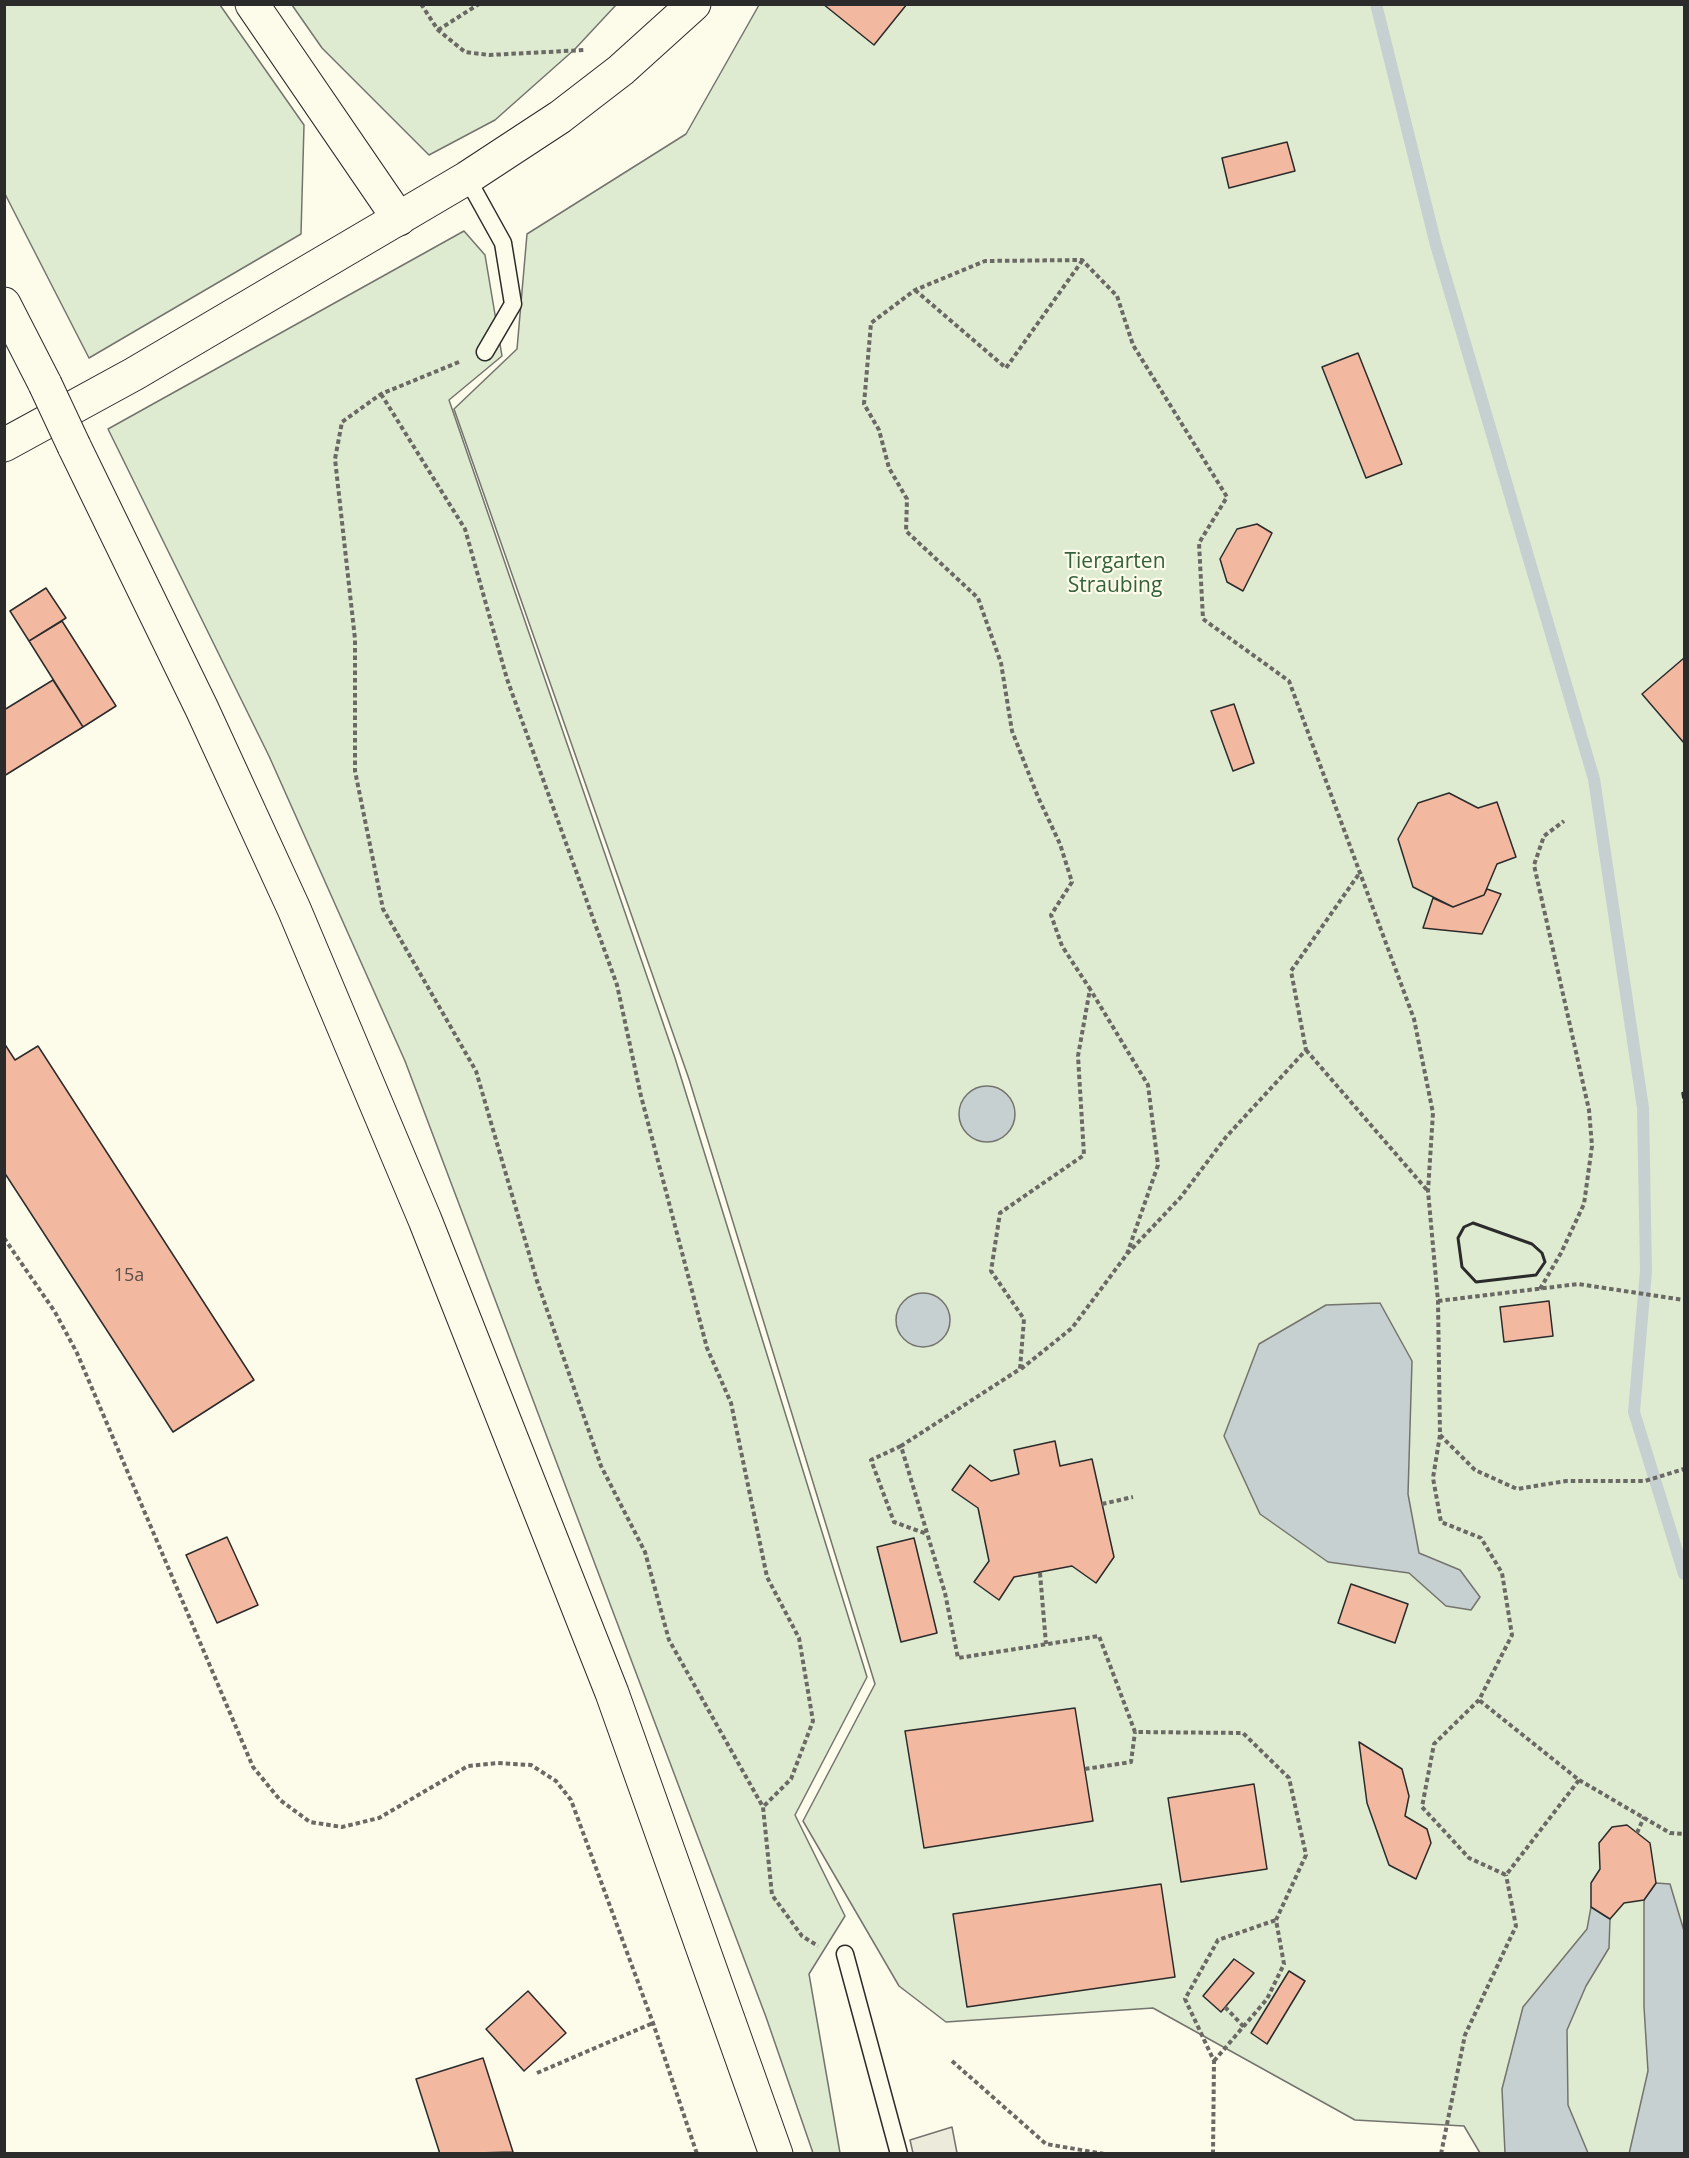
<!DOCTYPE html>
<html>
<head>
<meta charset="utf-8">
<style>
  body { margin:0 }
  #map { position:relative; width:1689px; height:2158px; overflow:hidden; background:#fdfbea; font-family:"Open Sans",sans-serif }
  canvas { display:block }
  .frame { position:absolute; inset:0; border:6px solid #2b2b2b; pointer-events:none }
</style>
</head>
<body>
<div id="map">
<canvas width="1689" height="2158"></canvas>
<div class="frame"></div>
</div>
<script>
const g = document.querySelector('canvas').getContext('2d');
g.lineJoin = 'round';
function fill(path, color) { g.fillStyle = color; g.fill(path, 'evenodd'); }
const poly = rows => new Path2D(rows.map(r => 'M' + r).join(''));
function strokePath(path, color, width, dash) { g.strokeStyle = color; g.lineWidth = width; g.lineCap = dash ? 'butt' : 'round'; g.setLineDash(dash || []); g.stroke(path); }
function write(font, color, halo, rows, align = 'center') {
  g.font = font + ' "Open Sans",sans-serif'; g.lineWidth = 4.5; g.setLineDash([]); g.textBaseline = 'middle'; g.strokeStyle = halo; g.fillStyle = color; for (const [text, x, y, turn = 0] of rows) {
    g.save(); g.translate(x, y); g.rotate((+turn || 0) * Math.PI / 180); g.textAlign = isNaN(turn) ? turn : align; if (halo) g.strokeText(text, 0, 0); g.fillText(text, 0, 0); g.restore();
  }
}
const green = poly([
  [5,4,220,5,304,125,301,234,89,358,5,194,5,4],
  [292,5,616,5,575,49,495,120,429,155,322,48,292,5],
  [759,5,1684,5,1684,2153,1480,2153,1464,2126,1355,2120,1153,2008,946,2022,899,1986,803,1821,875,1684,689,1079,454,409,517,349,527,234,686,134,759,5],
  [464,231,485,255,502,356,449,400,675,1058,867,1677,795,1815,845,1916,809,1974,840,2153,813,2153,766,2017,405,1061,269,756,108,429,464,231]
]);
const parking = poly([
  [952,2127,957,2153,913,2153,910,2140,952,2127]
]);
const water = poly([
  '959 1114a28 28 0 1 1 56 0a28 28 0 1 1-56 0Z',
  '896 1320a27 27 0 1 1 54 0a27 27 0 1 1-54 0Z',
  [1380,1303,1412,1361,1408,1494,1419,1553,1460,1570,1480,1597,1471,1610,1446,1606,1409,1573,1328,1562,1260,1514,1224,1436,1259,1344,1326,1305,1380,1303],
  [1656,1883,1670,1884,1684,1931,1684,2153,1629,2154,1648,2071,1644,2007,1644,1900,1656,1883],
  [1591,1907,1610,1919,1609,1948,1586,1986,1567,2030,1568,2105,1588,2153,1505,2153,1502,2089,1523,2007,1587,1929,1591,1907]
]);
const stream = poly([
  [1376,4,1436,245,1594,779,1643,1108,1646,1271,1634,1412,1684,1574]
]);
const building = poly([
  [823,4,907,4,874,45,823,4],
  [1287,142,1295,171,1229,188,1222,158,1287,142],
  [1358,353,1402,464,1366,478,1322,367,1358,353],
  [1257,524,1272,533,1243,591,1227,582,1220,559,1237,529,1257,524],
  [46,588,66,618,29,641,10,611,46,588],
  [62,621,116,706,83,727,29,641,62,621],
  [1684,658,1684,743,1642,694,1684,658],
  [53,680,83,727,4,776,4,710,53,680],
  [1234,704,1254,763,1233,771,1211,711,1234,704],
  [1449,793,1478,808,1497,802,1516,857,1497,864,1484,895,1453,907,1413,887,1398,839,1418,803,1449,793],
  [1487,889,1501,894,1482,934,1423,928,1433,898,1453,907,1484,895,1487,889],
  [4,1043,15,1060,38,1046,254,1380,173,1432,4,1172,4,1043],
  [1549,1301,1553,1336,1504,1342,1500,1307,1549,1301],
  [1055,1441,1060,1466,1092,1459,1114,1557,1096,1583,1072,1566,1014,1577,999,1600,974,1582,989,1561,978,1508,952,1490,970,1465,991,1481,1019,1474,1014,1450,1055,1441],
  [227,1537,258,1605,217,1623,186,1555,227,1537],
  [914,1538,937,1633,901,1642,877,1547,914,1538],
  [1351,1584,1408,1604,1395,1643,1338,1623,1351,1584],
  [1075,1708,1093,1821,924,1848,905,1731,1075,1708],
  [1359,1742,1402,1769,1409,1796,1405,1816,1427,1829,1431,1843,1416,1879,1389,1865,1367,1803,1359,1742],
  [1254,1784,1267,1869,1181,1882,1168,1798,1254,1784],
  [1627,1825,1650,1843,1656,1883,1644,1900,1624,1903,1610,1919,1591,1907,1591,1883,1600,1869,1599,1843,1612,1827,1627,1825],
  [1161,1884,1175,1977,967,2007,953,1914,1161,1884],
  [1234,1959,1254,1973,1221,2012,1203,1996,1234,1959],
  [1289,1971,1305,1981,1267,2044,1251,2033,1289,1971],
  [528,1991,566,2033,524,2071,486,2029,528,1991],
  [483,2058,513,2152,440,2154,416,2079,483,2058]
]);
const path = poly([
  [421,4,438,30,465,52,489,55,585,50],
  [438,30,479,4],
  [915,290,1006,368,1082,261],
  [459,362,381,394,342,422,335,459,355,639,355,771,383,909,476,1071,537,1281,601,1466,645,1552,669,1640,763,1807,772,1895,802,1936,818,1946],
  [381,394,465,529,507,679,617,985,641,1096,707,1348,731,1403,767,1577,799,1638,813,1721,791,1779,763,1807],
  [1306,1050,1427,1190],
  [4,1238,55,1312,77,1353,253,1767,280,1800,310,1822,342,1827,379,1818,468,1766,497,1763,531,1765,556,1781,571,1800,653,2023,697,2154],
  [1127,1254,1180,1198,1226,1137,1306,1050,1291,971,1361,871],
  [1540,1289,1561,1253,1584,1204,1592,1146,1589,1110,1534,865,1544,836,1564,821],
  [1438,1301,1578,1284,1684,1300],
  [1021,1369,1072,1328,1127,1254,1158,1165,1148,1085,1090,989],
  [1440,1435,1475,1470,1517,1489,1566,1481,1645,1481,1684,1469],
  [901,1446,871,1460,894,1522,927,1534],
  [1102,1504,1133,1497],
  [1040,1573,1046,1644],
  [1085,1769,1131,1762,1135,1732],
  [1579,1780,1670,1833,1684,1834],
  [1637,1833,1644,1817],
  [1225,2007,1245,2028],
  [952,2061,1046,2144,1105,2154],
  [1214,2061,1267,1999,1284,1964,1276,1920,1306,1855,1289,1778,1243,1733,1135,1732,1099,1636,958,1658,945,1593,901,1446,1020,1369,1024,1319,991,1271,1000,1213,1084,1155,1078,1056,1090,989,1062,946,1051,915,1072,882,1060,844,1038,797,1012,731,1001,663,978,598,906,531,907,499,889,468,879,430,864,404,871,323,915,290,985,261,1082,260,1117,296,1133,345,1227,497,1199,543,1203,619,1289,681,1414,1019,1433,1113,1428,1191,1438,1301,1440,1435,1433,1478,1441,1522,1481,1538,1502,1573,1512,1635,1479,1700,1434,1744,1422,1807,1469,1858,1506,1875,1579,1780,1479,1700],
  [537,2073,653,2023],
  [1213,2154,1214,2061,1185,1999,1218,1940,1276,1920],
  [1441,2154,1465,2035,1516,1926,1506,1875]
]);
const service = poly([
  [467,178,503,243,513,304,485,352],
  [845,1954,899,2154]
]);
const tertiary = poly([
  [4,445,134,374,467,178,560,117,621,70,694,4]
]);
const primary = poly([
  [252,4,399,219],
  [4,304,45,384],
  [74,446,202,709,294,909,425,1220,612,1693,776,2154]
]);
const primaryBridge = poly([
  [45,384,74,446]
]);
const fence = poly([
  [1684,1092,1682,1093,1684,1105]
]);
const wall = poly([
  [1473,1223,1532,1244,1542,1253,1545,1262,1536,1275,1476,1282,1462,1267,1458,1238,1464,1227,1473,1223]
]);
const numberNames = [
  ["15a",129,1276]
];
const parkNames = [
  ["Tiergarten",1115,562],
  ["Straubing",1115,586]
];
fill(green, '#deebd1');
strokePath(green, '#74746e', 1.5);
fill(parking, '#eceadb');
strokePath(parking, '#74746e', 1.5);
fill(water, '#c7d0d0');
strokePath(water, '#74746e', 1.5);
strokePath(stream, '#c7d0d0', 12);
fill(building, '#f2b8a0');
strokePath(building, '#2b2b2b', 1.5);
strokePath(service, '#2b2b2b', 19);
strokePath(tertiary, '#2b2b2b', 35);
strokePath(primary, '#2b2b2b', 35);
strokePath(path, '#6a6964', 4, [4.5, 3]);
strokePath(service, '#fdfbea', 16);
strokePath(tertiary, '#fdfbea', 33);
strokePath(primary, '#fdfbea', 33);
strokePath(primaryBridge, '#2b2b2b', 35, []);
strokePath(primaryBridge, '#fdfbea', 33);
strokePath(fence, '#2b2b2b', 1.5, [8, 3]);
strokePath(wall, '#2b2b2b', 3);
write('18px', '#5d4e48', null, numberNames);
write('21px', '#34623c', '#fdfbea', parkNames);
</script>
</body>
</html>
